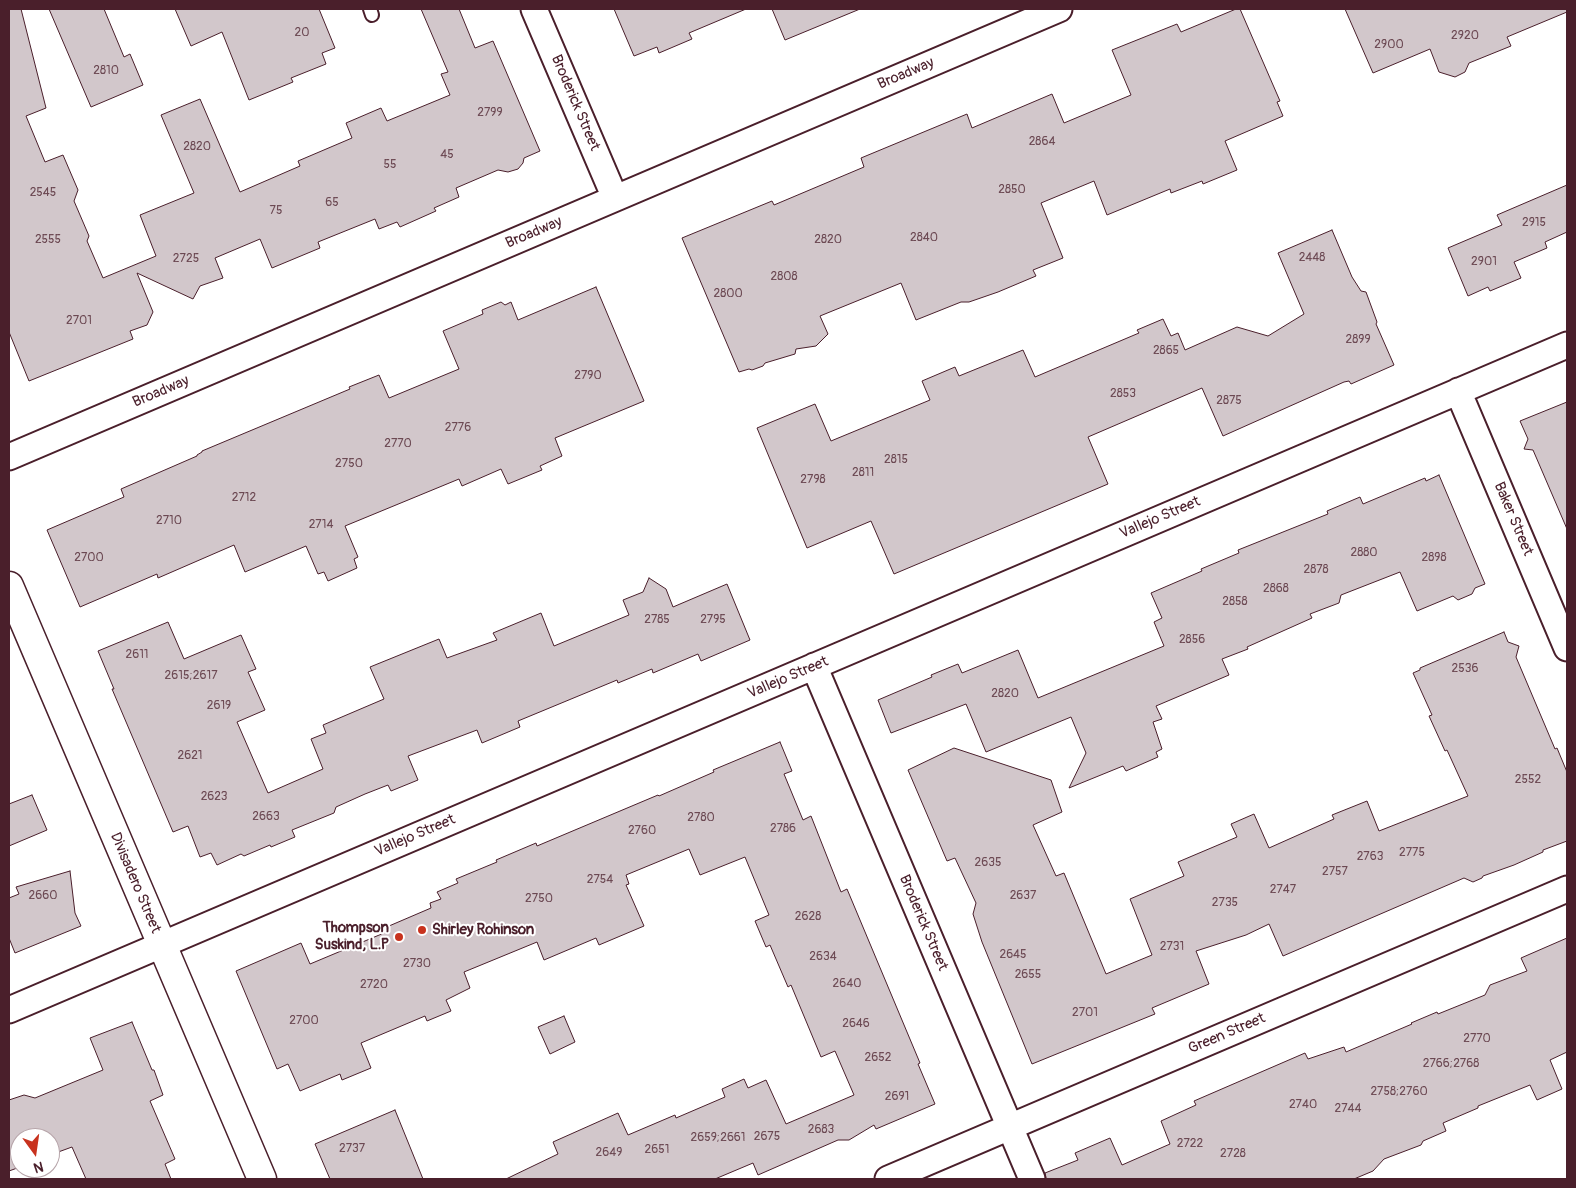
<!DOCTYPE html>
<html>
<head>
<meta charset="utf-8">
<style>
  body { margin:0 }
  #map { position:relative; width:1576px; height:1188px; overflow:hidden; background:#fff; font-family:Pangolin,sans-serif }
  canvas { display:block }
  .frame { position:absolute; inset:0; border:10px solid #4a1f2b; pointer-events:none }
  .north { position:absolute; left:10px; top:1128px; width:50px; height:50px; box-sizing:border-box; background:#fff; border:1px solid #b7a5aa; border-radius:50%; rotate:166deg; font-size:14px; font-weight:700; line-height:20px; text-align:center; color:#4a1f2b }
  .north::after { content:''; display:block; margin:auto; width:18px; height:22px; background:#c8321e; clip-path:polygon(50% 0,100% 100%,50% 72%,0 100%) }
</style>
</head>
<body>
<div id="map">
<canvas width="1576" height="1188"></canvas>
<div class="frame"></div>
<div class="north">N</div>
</div>
<script>
const g = document.querySelector('canvas').getContext('2d');
g.lineJoin = 'round';
function fill(path, color) { g.fillStyle = color; g.fill(path, 'evenodd'); }
const poly = rows => new Path2D(rows.map(r => 'M' + r).join(''));
function strokePath(path, color, width, dash) { g.strokeStyle = color; g.lineWidth = width; g.lineCap = dash ? 'butt' : 'round'; g.setLineDash(dash || []); g.stroke(path); }
function write(font, color, halo, rows, align = 'center') {
  g.font = font + ' Pangolin,sans-serif'; g.lineWidth = 4; g.setLineDash([]); g.textBaseline = 'middle'; g.strokeStyle = halo; g.fillStyle = color; for (const [text, x, y, turn = 0] of rows) {
    g.save(); g.translate(x, y); g.rotate((+turn || 0) * Math.PI / 180); g.textAlign = isNaN(turn) ? turn : align; if (halo) g.strokeText(text, 0, 0); g.fillText(text, 0, 0); g.restore();
  }
}
const building = poly([
  [9,9,21,9,46,108,26,116,45,162,63,155,78,190,74,201,89,236,87,241,103,278,156,256,140,215,194,193,161,115,200,99,240,192,300,166,298,161,352,138,346,123,381,108,387,121,450,95,441,74,448,72,421,9,459,9,475,48,493,41,540,151,524,158,523,163,518,169,508,172,498,170,456,188,459,197,434,208,436,211,400,227,397,222,379,229,375,219,318,242,320,248,272,268,260,239,215,258,223,278,200,286,193,299,137,273,153,312,147,325,130,331,133,339,29,381,9,332,9,9],
  [49,9,104,9,124,57,130,54,143,85,91,107,49,9],
  [175,9,319,9,335,48,322,53,326,64,291,78,293,82,249,100,222,32,191,46,175,9],
  [614,9,746,9,689,33,692,39,659,53,657,47,634,56,614,9],
  [772,9,860,9,785,40,772,9],
  [1236,9,1240,9,1280,101,1277,102,1283,116,1225,141,1237,170,1203,184,1202,181,1171,193,1170,189,1107,215,1094,181,1041,203,1063,258,1033,270,1036,276,998,292,969,302,961,302,916,320,901,283,820,316,828,334,816,346,796,349,795,354,765,363,763,366,752,370,749,369,739,372,682,238,772,201,774,205,864,167,861,158,967,114,972,128,1052,94,1064,123,1131,95,1112,50,1177,24,1181,32,1236,9],
  [1345,9,1567,9,1567,12,1507,37,1511,46,1469,63,1465,72,1455,77,1439,72,1430,49,1373,73,1345,9],
  [1567,185,1567,232,1545,242,1547,248,1514,262,1521,278,1490,291,1488,287,1468,296,1448,248,1502,225,1497,215,1567,185],
  [1332,230,1352,277,1361,291,1366,292,1377,322,1376,324,1394,365,1351,384,1349,381,1344,382,1223,436,1202,388,1088,437,1108,484,894,574,871,521,807,548,757,428,815,404,831,441,930,400,922,381,955,367,959,376,1023,350,1035,377,1139,333,1137,330,1163,319,1171,336,1178,333,1185,350,1237,327,1268,336,1304,314,1278,253,1332,230],
  [596,287,644,401,555,438,562,456,540,466,542,470,508,484,501,469,462,486,459,479,345,526,358,557,354,559,357,568,328,581,324,572,318,574,306,546,245,572,234,545,158,578,157,574,80,607,47,530,124,497,121,489,197,456,197,455,202,452,202,451,350,389,349,387,379,375,389,398,459,369,443,331,483,314,482,310,501,302,505,305,511,302,518,320,596,287],
  [1567,402,1567,529,1533,450,1524,449,1528,439,1520,421,1567,402],
  [1439,475,1485,584,1475,588,1472,594,1458,600,1453,596,1417,611,1400,572,1341,595,1339,603,1310,614,1312,618,1247,647,1248,649,1222,659,1229,675,1156,706,1162,719,1153,722,1162,749,1156,752,1158,757,1126,771,1123,766,1069,788,1086,753,1071,717,986,752,966,704,891,733,878,700,932,677,931,675,958,664,962,673,1018,650,1038,698,1164,646,1154,622,1162,618,1151,593,1202,571,1201,569,1239,553,1238,550,1328,514,1327,511,1360,497,1363,504,1425,478,1426,481,1439,475],
  [649,578,666,589,673,607,727,584,750,640,701,661,698,654,653,673,652,669,618,683,617,680,518,721,520,727,482,743,477,730,408,756,418,780,391,791,388,785,365,794,336,807,334,813,292,830,295,837,271,847,270,845,244,856,241,854,217,865,211,853,200,857,188,826,173,832,112,689,114,689,98,651,168,622,184,659,241,635,256,669,248,672,265,710,237,722,268,793,323,769,311,739,326,733,323,725,384,699,370,667,439,639,447,658,497,640,493,633,541,613,554,646,629,615,623,600,643,592,649,578],
  [1504,632,1508,642,1519,646,1516,657,1555,749,1557,748,1567,772,1567,841,1543,850,1543,852,1514,865,1483,876,1482,878,1473,882,1464,878,1283,956,1269,924,1246,935,1196,951,1209,984,1152,1008,1155,1014,1032,1064,982,942,973,914,976,903,955,858,947,861,908,770,954,748,1051,780,1062,812,1033,825,1056,876,1064,873,1106,974,1152,955,1130,899,1184,876,1178,862,1237,837,1231,824,1254,814,1269,848,1334,819,1332,815,1367,801,1379,831,1468,796,1447,750,1445,751,1429,716,1432,715,1413,673,1420,670,1420,668,1504,632],
  [780,742,792,771,784,774,803,820,811,816,841,892,847,889,920,1063,918,1064,935,1104,876,1129,874,1125,849,1140,838,1140,758,1175,753,1163,715,1179,506,1179,558,1154,553,1142,618,1113,628,1135,675,1115,676,1118,725,1097,722,1089,744,1079,748,1088,766,1080,786,1124,854,1095,835,1051,821,1057,791,985,788,987,770,945,766,947,755,921,769,915,745,857,700,875,689,849,626,875,629,884,626,885,644,926,599,945,596,938,544,960,537,942,464,972,470,988,446,1000,451,1011,427,1021,425,1016,361,1043,371,1068,342,1080,340,1074,300,1091,288,1064,277,1069,236,971,301,943,310,964,384,933,382,929,431,908,430,903,441,899,437,892,458,883,456,879,497,862,496,860,536,843,537,846,658,795,659,796,714,772,713,770,780,742],
  [32,795,47,830,9,846,9,804,32,795],
  [70,871,75,913,81,926,15,953,9,938,9,898,19,894,16,887,70,871],
  [1567,938,1567,1052,1550,1060,1562,1089,1537,1100,1530,1085,1478,1106,1478,1108,1443,1123,1446,1131,1423,1141,1421,1145,1384,1159,1373,1171,1354,1179,1046,1179,1045,1173,1078,1160,1075,1153,1110,1138,1122,1165,1170,1144,1161,1121,1196,1105,1194,1101,1305,1053,1308,1059,1344,1047,1346,1052,1412,1024,1411,1023,1437,1012,1438,1014,1485,995,1490,985,1527,971,1521,958,1567,938],
  [564,1016,575,1042,550,1054,538,1027,564,1016],
  [132,1022,152,1070,154,1070,163,1095,150,1101,175,1159,165,1164,171,1179,86,1179,72,1147,50,1155,50,1138,20,1138,20,1167,9,1171,9,1100,24,1095,35,1098,103,1070,90,1038,132,1022],
  [395,1110,423,1179,330,1179,315,1144,395,1110]
]);
const lane = poly([
  [370,9,372,15]
]);
const street = poly([
  [534,9,615,198],
  [1458,391,1567,648],
  [9,457,1059,9],
  [814,666,1032,1179],
  [9,1010,1567,345],
  [888,1179,1567,889]
]);
const secondary = poly([
  [9,586,262,1179]
]);
const markers = [
  [422,930,5,"#c8321e"],
  [399,937,5,"#c8321e"]
];
const numberNames = [
  ["20",302,33],
  ["2920",1465,36],
  ["2900",1389,45],
  ["2810",106,71],
  ["2799",490,113],
  ["2864",1042,142],
  ["2820",197,147],
  ["45",447,155],
  ["55",390,165],
  ["2850",1012,190],
  ["2545",43,193],
  ["65",332,203],
  ["75",276,211],
  ["2915",1534,223],
  ["2840",924,238],
  ["2555",48,240],
  ["2820",828,240],
  ["2448",1312,258],
  ["2725",186,259],
  ["2901",1484,262],
  ["2808",784,277],
  ["2800",728,294],
  ["2701",79,321],
  ["2899",1358,340],
  ["2865",1166,351],
  ["2790",588,376],
  ["2853",1123,394],
  ["2875",1229,401],
  ["2776",458,428],
  ["2770",398,444],
  ["2815",896,460],
  ["2750",349,464],
  ["2811",863,473],
  ["2798",813,480],
  ["2712",244,498],
  ["2710",169,521],
  ["2714",321,525],
  ["2880",1364,553],
  ["2700",89,558],
  ["2898",1434,558],
  ["2878",1316,570],
  ["2868",1276,589],
  ["2858",1235,602],
  ["2785",657,620],
  ["2795",713,620],
  ["2856",1192,640],
  ["2611",137,655],
  ["2536",1465,669],
  ["2615;2617",191,676],
  ["2820",1005,694],
  ["2619",219,706],
  ["2621",190,756],
  ["2552",1528,780],
  ["2623",214,797],
  ["2663",266,817],
  ["2780",701,818],
  ["2786",783,829],
  ["2760",642,831],
  ["2775",1412,853],
  ["2763",1370,857],
  ["2635",988,863],
  ["2757",1335,872],
  ["2754",600,880],
  ["2747",1283,890],
  ["2660",43,896],
  ["2637",1023,896],
  ["2750",539,899],
  ["2735",1225,903],
  ["2628",808,917],
  ["2731",1172,947],
  ["2645",1013,955],
  ["2634",823,957],
  ["2730",417,964],
  ["2655",1028,975],
  ["2640",847,984],
  ["2720",374,985],
  ["2701",1085,1013],
  ["2700",304,1021],
  ["2646",856,1024],
  ["2770",1477,1039],
  ["2652",878,1058],
  ["2766;2768",1451,1064],
  ["2758;2760",1399,1092],
  ["2691",897,1097],
  ["2740",1303,1105],
  ["2744",1348,1109],
  ["2683",821,1130],
  ["2675",767,1137],
  ["2659;2661",718,1138],
  ["2722",1190,1144],
  ["2737",352,1149],
  ["2651",657,1150],
  ["2649",609,1153],
  ["2728",1233,1154]
];
const streetNames = [
  ["Broadway",906,74,-23],
  ["Broderick Street",575,103,67],
  ["Broadway",534,233,-23],
  ["Broadway",161,392,-23],
  ["Vallejo Street",1160,518,-23],
  ["Baker Street",1513,519,67],
  ["Vallejo Street",788,678,-23],
  ["Vallejo Street",415,836,-23],
  ["Divisadero Street",135,883,67],
  ["Broderick Street",923,923,67],
  ["Green Street",1227,1034,-23]
];
const poiNames = [
  ["Thompson",389,928],
  ["Suskind, L.P",389,945],
  ["Shirley Rohinson",432,930,"left"]
];
fill(building, '#d2c7cb');
strokePath(building, '#4a1f2b', 1);
strokePath(lane, '#4a1f2b', 16);
strokePath(street, '#4a1f2b', 29);
strokePath(secondary, '#4a1f2b', 31);
strokePath(lane, '#fff', 12);
strokePath(street, '#fff', 25);
strokePath(secondary, '#fff', 28);
for (const [x, y, r, color] of markers) { const dot = new Path2D(); dot.arc(x, y, r, 0, 2 * Math.PI); g.fillStyle = color; g.fill(dot); strokePath(dot, '#fff', 2); }
write('12px', '#6c4953', null, numberNames);
write('15px', '#4a1f2b', '#fff', streetNames);
write('bold 15px', '#4a1f2b', '#fff', poiNames, 'right');
</script>
</body>
</html>
